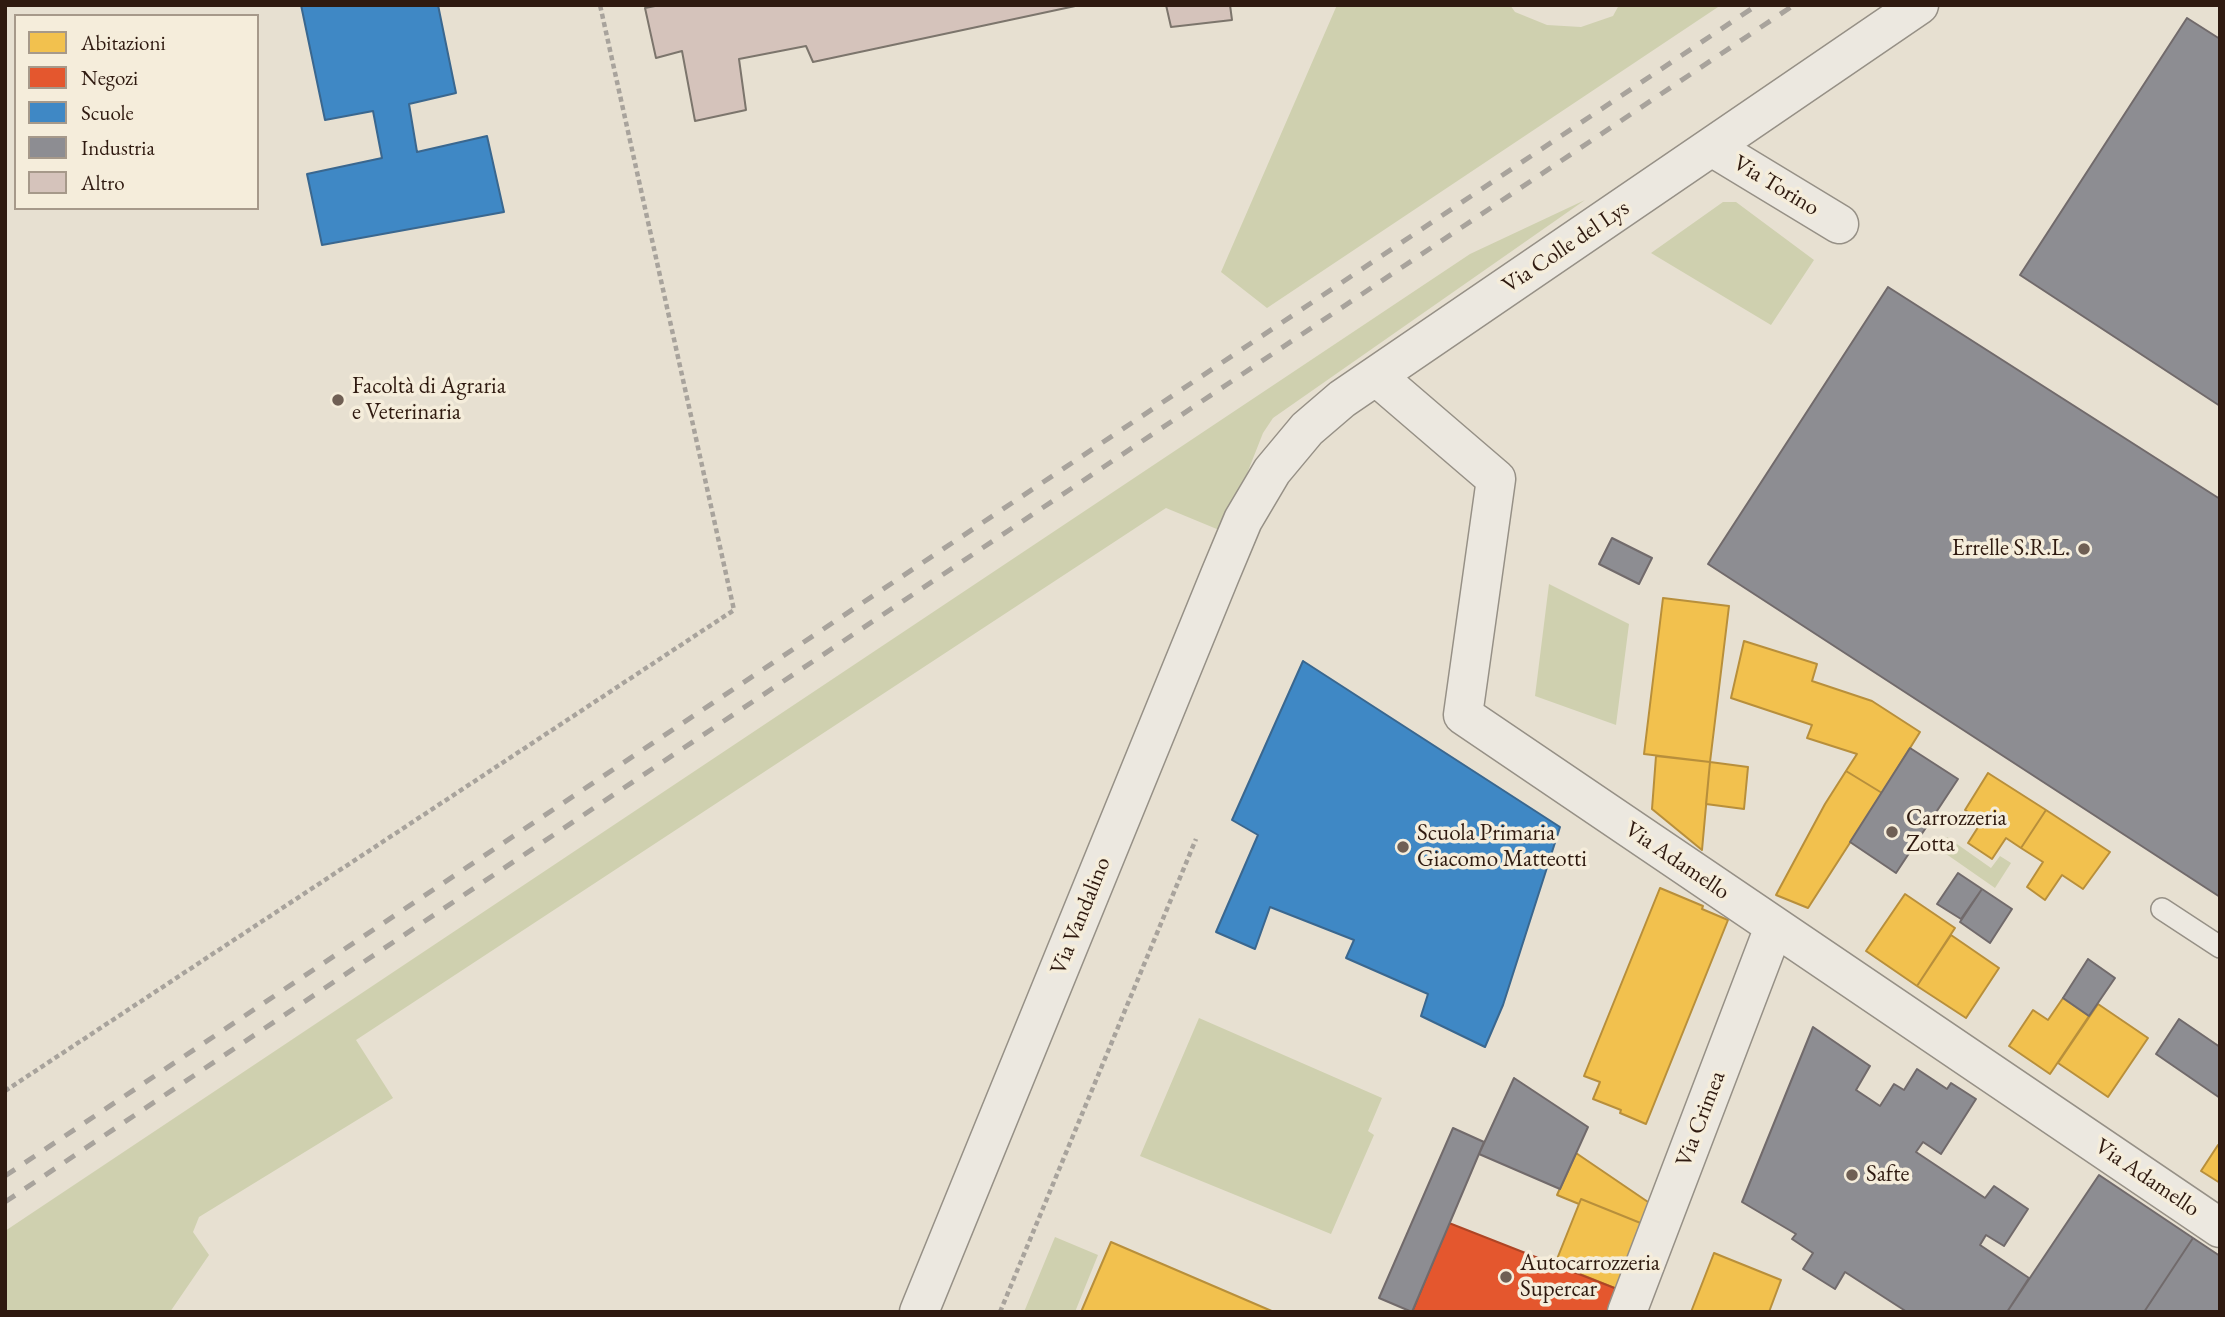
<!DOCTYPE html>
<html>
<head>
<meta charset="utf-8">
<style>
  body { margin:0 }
  #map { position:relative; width:2225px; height:1317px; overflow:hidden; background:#e7e0d1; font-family:"EB Garamond",serif }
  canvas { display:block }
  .frame { position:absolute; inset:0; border:7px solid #2f1a10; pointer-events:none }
  .legend { position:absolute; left:14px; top:14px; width:245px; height:196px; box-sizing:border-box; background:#f5eddb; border:2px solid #a6998a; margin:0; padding:9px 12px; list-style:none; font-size:21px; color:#2f1a10 }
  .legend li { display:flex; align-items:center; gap:14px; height:35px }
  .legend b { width:35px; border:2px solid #a6998a }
</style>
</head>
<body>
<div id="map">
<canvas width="2225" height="1317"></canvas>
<div class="frame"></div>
<ul class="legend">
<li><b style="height:19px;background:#f2c14e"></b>Abitazioni</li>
<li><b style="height:19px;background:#e4572e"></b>Negozi</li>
<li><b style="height:19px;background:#3f88c5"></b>Scuole</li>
<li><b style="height:19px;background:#8d8d92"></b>Industria</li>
<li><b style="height:19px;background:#d5c3bb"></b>Altro</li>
</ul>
</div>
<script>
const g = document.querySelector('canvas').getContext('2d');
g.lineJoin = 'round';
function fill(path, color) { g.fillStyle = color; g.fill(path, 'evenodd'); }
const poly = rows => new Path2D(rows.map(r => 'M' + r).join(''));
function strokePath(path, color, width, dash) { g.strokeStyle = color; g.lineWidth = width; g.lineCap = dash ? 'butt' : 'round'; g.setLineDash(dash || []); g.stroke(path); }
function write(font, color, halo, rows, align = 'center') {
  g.font = font + ' "EB Garamond",serif'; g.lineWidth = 7; g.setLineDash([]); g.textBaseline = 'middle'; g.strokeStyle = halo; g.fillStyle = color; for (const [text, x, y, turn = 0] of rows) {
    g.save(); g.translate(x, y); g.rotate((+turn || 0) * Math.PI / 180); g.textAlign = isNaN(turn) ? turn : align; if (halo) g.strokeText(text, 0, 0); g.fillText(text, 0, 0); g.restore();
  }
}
const green = poly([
  [1337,5,1510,5,1515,12,1547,25,1581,27,1613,16,1619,5,1721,5,1267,308,1221,272],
  [1585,200,1273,418,1263,433,1224,532,1166,508,356,1040,393,1098,199,1217,193,1232,209,1255,170,1312,5,1312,5,1231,1470,254],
  [1723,202,1736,202,1814,260,1771,325,1651,253],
  [1549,584,1629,624,1616,725,1535,696],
  [1947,837,1991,868,2000,856,2011,863,1995,888,1939,849],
  [1199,1018,1382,1098,1368,1131,1374,1135,1331,1234,1140,1156],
  [1055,1237,1098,1255,1075,1312,1024,1312]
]);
const homes = poly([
  [1663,598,1729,606,1710,762,1644,754,1663,598],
  [1744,641,1817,664,1812,681,1872,701,1920,732,1882,793,1846,771,1857,754,1807,738,1812,725,1731,698,1744,641],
  [1656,756,1710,762,1702,850,1652,809,1656,756],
  [1710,762,1748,767,1744,809,1706,804,1710,762],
  [1846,771,1882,793,1808,908,1776,895,1825,804,1846,771],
  [1988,773,2046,810,2021,848,2006,838,1992,859,1968,843,1982,821,1965,810,1988,773],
  [2046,810,2110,852,2083,889,2062,875,2045,900,2027,887,2043,862,2021,848,2046,810],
  [1660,888,1703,906,1702,909,1728,920,1646,1124,1620,1113,1621,1110,1593,1099,1600,1082,1584,1076,1660,888],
  [1905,894,1955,928,1917,986,1866,951,1905,894],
  [1951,935,1999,968,1966,1018,1917,986,1951,935],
  [2063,998,2089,1016,2050,1074,2009,1046,2033,1010,2048,1020,2063,998],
  [2098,1004,2148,1038,2108,1097,2058,1063,2098,1004],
  [2218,1145,2220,1146,2220,1183,2201,1171,2218,1145],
  [1576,1153,1651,1204,1643,1224,1581,1199,1579,1204,1557,1195,1576,1153],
  [1581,1199,1643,1224,1617,1289,1555,1264,1581,1199],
  [1111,1242,1274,1312,1081,1312,1111,1242],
  [1714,1253,1781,1280,1769,1312,1691,1312,1714,1253],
  [1554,1286,1610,1308,1609,1312,1543,1312,1554,1286]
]);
const shops = poly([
  [1449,1223,1617,1289,1609,1312,1412,1312,1449,1223]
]);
const schools = poly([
  [301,5,438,5,456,93,409,104,417,152,487,136,504,212,322,245,307,174,382,158,373,111,325,120,301,5],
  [1303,661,1560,827,1503,1005,1485,1047,1421,1016,1428,994,1346,958,1354,940,1270,907,1255,949,1216,932,1258,835,1232,820,1303,661]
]);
const industry = poly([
  [2187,18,2220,39,2220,406,2020,275,2187,18],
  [1888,287,2220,499,2220,897,1708,564,1888,287],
  [1612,538,1652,558,1639,584,1599,564,1612,538],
  [1910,748,1958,779,1896,873,1850,842,1910,748],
  [1958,873,1982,889,1961,919,1937,904,1958,873],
  [1982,889,2012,909,1990,943,1960,922,1982,889],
  [2088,959,2115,978,2089,1016,2063,998,2088,959],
  [2179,1019,2220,1047,2220,1098,2156,1054,2179,1019],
  [1813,1027,1870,1066,1856,1090,1880,1106,1894,1084,1904,1090,1917,1069,1947,1089,1951,1083,1976,1099,1941,1154,1923,1142,1916,1152,1985,1198,1994,1186,2028,1209,2004,1246,1986,1235,1980,1245,2029,1278,2007,1312,1907,1312,1845,1272,1835,1289,1803,1269,1813,1253,1792,1239,1796,1234,1742,1202,1813,1027],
  [1514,1078,1588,1127,1560,1189,1479,1154,1514,1078],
  [1453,1128,1484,1142,1412,1312,1379,1298,1453,1128],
  [2099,1175,2193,1238,2144,1312,2007,1312,2099,1175],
  [2193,1238,2220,1256,2220,1312,2144,1312,2193,1238]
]);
const building = poly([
  [660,5,1080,5,813,62,806,46,739,59,746,110,695,121,682,51,656,58,645,8,660,5],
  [1166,5,1230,5,1232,20,1171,27,1166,5]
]);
const path = poly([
  [5,1091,734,610,600,5],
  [1000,1312,1196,839]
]);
const service = poly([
  [2162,909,2220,947]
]);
const minor = poly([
  [1712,147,1839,224],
  [1376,376,1496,479,1463,715,2220,1228],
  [919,1312,1220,575,1243,520,1272,471,1307,429,1342,399,1919,5],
  [1627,1312,1774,927]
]);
const rail = poly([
  [5,1176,1757,5],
  [5,1202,1794,5]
]);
const markers = [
  [338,400,7,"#6f5f54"],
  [2084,549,7,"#6f5f54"],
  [1892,832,7,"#6f5f54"],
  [1403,847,7,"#6f5f54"],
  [1852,1175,7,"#6f5f54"],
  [1506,1277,7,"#6f5f54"]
];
const streetNames = [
  ["Via Torino",1776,186,31],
  ["Via Colle del Lys",1566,247,-34],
  ["Via Adamello",1677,861,34],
  ["Via Vandalino",1081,916,-68],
  ["Via Crimea",1701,1119,-69],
  ["Via Adamello",2147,1178,34]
];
const poiNames = [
  ["Facoltà di Agraria",352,387],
  ["e Veterinaria",352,413],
  ["Errelle S.R.L.",2070,549,"right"],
  ["Carrozzeria",1906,819],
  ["Zotta",1906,845],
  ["Scuola Primaria",1417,834],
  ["Giacomo Matteotti",1417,860],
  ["Safte",1866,1175],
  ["Autocarrozzeria",1520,1264],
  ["Supercar",1520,1290]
];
fill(green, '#cfd0af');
fill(homes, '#f2c14e');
strokePath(homes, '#b88f3b', 2);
fill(shops, '#e4572e');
strokePath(shops, '#ae4525', 2);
fill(schools, '#3f88c5');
strokePath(schools, '#3a678f', 2);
fill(industry, '#8d8d92');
strokePath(industry, '#716a6b', 2);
fill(building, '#d5c3bb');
strokePath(building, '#7c756c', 2);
strokePath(service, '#969086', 24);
strokePath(minor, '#969086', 41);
strokePath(path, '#a8a39c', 4.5, [5, 3.5]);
strokePath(service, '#ece8e0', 21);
strokePath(minor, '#ece8e0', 38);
strokePath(rail, '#a8a39c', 5, [12, 12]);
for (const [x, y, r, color] of markers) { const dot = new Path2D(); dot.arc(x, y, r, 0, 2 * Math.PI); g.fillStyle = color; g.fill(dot); strokePath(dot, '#f5eddb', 2.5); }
write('23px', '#2f1a10', '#f5eddb', streetNames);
write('23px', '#2f1a10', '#f5eddb', poiNames, 'left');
</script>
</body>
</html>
